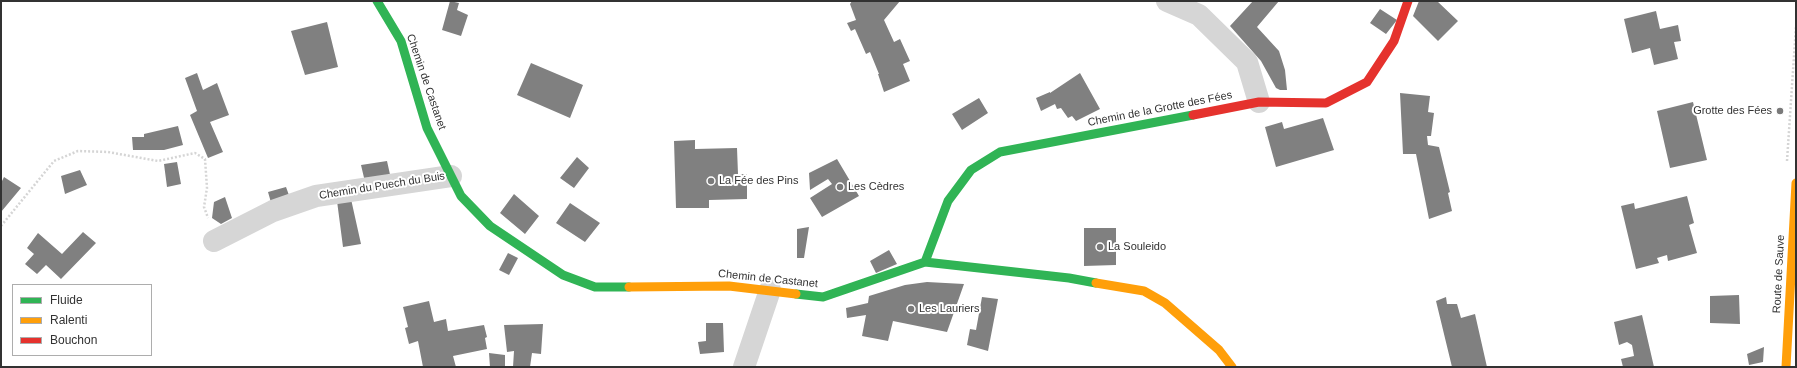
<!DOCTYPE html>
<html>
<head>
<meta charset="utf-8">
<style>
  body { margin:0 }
  #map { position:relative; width:1797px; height:368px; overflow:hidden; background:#fff; font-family:Helvetica,sans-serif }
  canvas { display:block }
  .frame { position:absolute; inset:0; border:2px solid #323232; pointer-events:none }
  .legend { position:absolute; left:12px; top:284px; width:140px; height:72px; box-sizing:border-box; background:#fff; border:1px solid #adadad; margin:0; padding:5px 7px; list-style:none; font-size:12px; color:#323232 }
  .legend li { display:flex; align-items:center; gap:8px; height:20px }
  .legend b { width:20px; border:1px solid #adadad }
</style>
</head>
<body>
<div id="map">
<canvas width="1797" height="368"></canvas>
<div class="frame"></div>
<ul class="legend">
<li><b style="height:5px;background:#30b455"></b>Fluide</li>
<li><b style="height:5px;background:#ff9f0a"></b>Ralenti</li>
<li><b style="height:5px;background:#e5322d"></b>Bouchon</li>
</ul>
</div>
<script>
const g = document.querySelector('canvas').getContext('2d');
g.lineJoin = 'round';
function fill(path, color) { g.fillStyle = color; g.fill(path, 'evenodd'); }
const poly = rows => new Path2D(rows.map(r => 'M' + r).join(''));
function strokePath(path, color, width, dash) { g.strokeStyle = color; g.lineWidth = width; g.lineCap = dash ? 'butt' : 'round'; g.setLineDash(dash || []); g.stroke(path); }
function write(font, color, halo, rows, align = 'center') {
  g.font = font + ' Helvetica,sans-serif'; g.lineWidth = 4; g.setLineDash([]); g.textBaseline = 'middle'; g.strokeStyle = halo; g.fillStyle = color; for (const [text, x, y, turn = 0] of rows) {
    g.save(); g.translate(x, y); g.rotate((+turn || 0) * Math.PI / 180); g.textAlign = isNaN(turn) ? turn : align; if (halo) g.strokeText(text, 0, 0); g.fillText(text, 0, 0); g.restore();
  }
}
const building = poly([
  [450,1,459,3,457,10,468,15,461,36,442,30],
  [852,1,900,1,884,20,894,42,900,39,910,61,903,64,910,81,884,92,878,74,879,74,870,52,866,54,855,29,851,31,847,23,856,20,850,4],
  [1253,1,1279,1,1257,27,1279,51,1285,70,1287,90,1280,90,1276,88,1261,61,1230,26],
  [1419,1,1437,1,1458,21,1438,41,1413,16],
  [1380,9,1397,20,1386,34,1370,23],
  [1656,11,1660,29,1678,25,1681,41,1674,42,1678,59,1654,65,1650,48,1632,53,1624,19],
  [327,22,338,67,305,75,291,31],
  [531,63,583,85,570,118,517,95],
  [197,73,203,90,217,83,229,115,210,122,223,152,208,158,190,115,197,111,185,78],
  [1080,73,1100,109,1076,121,1072,116,1068,118,1061,108,1057,109,1055,104,1041,111,1036,98,1050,92,1050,93],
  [1400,93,1430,96,1428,112,1434,113,1431,136,1427,136,1428,145,1439,147,1450,192,1448,193,1452,211,1429,219,1416,154,1403,154],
  [979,98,988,113,962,130,952,114],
  [1693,102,1707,160,1670,168,1657,111],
  [1323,118,1334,150,1276,167,1265,127,1282,122,1284,129],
  [178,126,183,145,164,150,133,150,132,137,144,137,144,134],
  [695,140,695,149,737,148,738,174,747,174,747,199,709,200,709,208,676,208,674,141],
  [577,157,589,168,574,188,560,178],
  [837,159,859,196,822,217,810,198,832,184,828,179,810,190,809,173],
  [387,161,391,179,365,182,361,165],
  [177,162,181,184,167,187,164,164],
  [80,170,87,185,65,194,61,176],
  [4,177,21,188,1,212,1,183],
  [286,187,290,198,272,206,268,192],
  [514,194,539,216,525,234,500,213],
  [1687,196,1694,223,1689,225,1697,253,1668,261,1667,255,1657,258,1659,263,1636,269,1621,206,1634,203,1635,209],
  [225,197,232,218,221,224,212,218,214,202],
  [351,199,361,244,343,247,337,201],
  [570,203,600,223,585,242,556,223],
  [809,227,804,258,797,258,797,229],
  [1084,228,1116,228,1116,265,1084,266],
  [83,232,96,243,61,279,46,265,37,274,25,264,34,254,27,248,38,233,62,254],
  [889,250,897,264,876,273,870,261],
  [508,253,518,258,509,275,499,270],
  [927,282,964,284,947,332,893,321,888,341,862,336,866,315,847,318,846,308,868,303,869,296,905,285],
  [1739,295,1740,324,1710,323,1710,296],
  [982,297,998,299,988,351,967,345,970,329,976,330],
  [1446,297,1447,304,1457,304,1461,318,1475,314,1487,367,1452,367,1436,301],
  [429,301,434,322,446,319,448,331,484,325,487,337,485,338,487,349,453,356,456,367,423,367,418,341,409,344,405,328,408,327,403,307],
  [1642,315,1654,367,1623,367,1621,359,1634,356,1632,345,1627,342,1619,345,1614,322],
  [706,323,723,323,724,352,700,354,698,342,706,341],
  [543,324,541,354,532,353,530,367,513,367,514,351,507,352,504,325],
  [1764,347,1763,362,1749,365,1747,354],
  [489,353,505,355,505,367,490,367]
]);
const path = poly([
  [1787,161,1796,26],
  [1,226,54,161,78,151,108,152,158,161,195,153,205,159,207,188,204,207,208,218]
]);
const street = poly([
  [1167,1,1199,15,1247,62,1259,102],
  [214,241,273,211,316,196,451,176],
  [744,367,770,290]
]);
const fast = poly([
  [377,1,401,41,427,128,461,196,490,226,563,275,595,287,629,287],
  [925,262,948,201,971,170,1000,152,1193,115],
  [796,294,823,297,925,262,1069,278,1096,283]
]);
const slow = poly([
  [1096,283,1144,291,1165,303,1219,350,1232,367],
  [629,287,729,286,796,294],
  [1786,367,1796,183]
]);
const jam = poly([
  [1193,115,1259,102,1326,103,1367,82,1394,41,1408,1]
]);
const markers = [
  [1780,111,4,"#7a7a7a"],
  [711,181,4,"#7a7a7a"],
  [840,187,4,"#7a7a7a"],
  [1100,247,4,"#7a7a7a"],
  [911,309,4,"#7a7a7a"]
];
const streetNames = [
  ["Chemin de Castanet",426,82,71],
  ["Chemin de la Grotte des Fées",1160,109,-11],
  ["Chemin du Puech du Buis",382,186,-9],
  ["Route de Sauve",1779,274,-87],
  ["Chemin de Castanet",768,279,6]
];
const poiNames = [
  ["Grotte des Fées",1772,111,"right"],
  ["La Fée des Pins",719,181],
  ["Les Cèdres",848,187],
  ["La Souleido",1108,247],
  ["Les Lauriers",919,309]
];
fill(building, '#808080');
strokePath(path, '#d5d5d5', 2.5, [2, 2]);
strokePath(street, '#d6d6d6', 22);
strokePath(fast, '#30b455', 9);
strokePath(slow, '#ff9f0a', 9);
strokePath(jam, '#e5322d', 9);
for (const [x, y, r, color] of markers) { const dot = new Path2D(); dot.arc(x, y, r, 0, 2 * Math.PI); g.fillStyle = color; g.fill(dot); strokePath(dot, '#fff', 1.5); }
write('11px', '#323232', '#fff', streetNames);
write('11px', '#323232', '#fff', poiNames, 'left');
</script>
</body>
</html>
